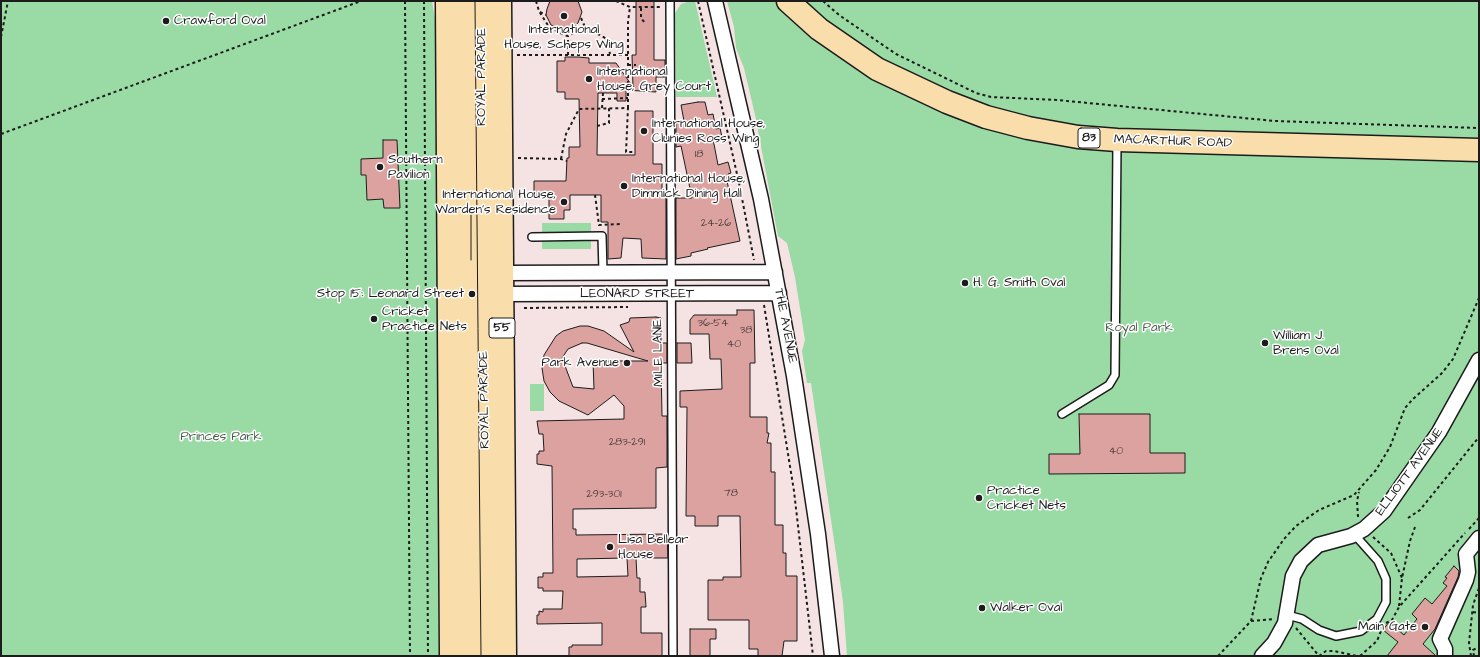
<!DOCTYPE html>
<html>
<head>
<meta charset="utf-8">
<style>
  body { margin:0 }
  #map { position:relative; width:1480px; height:657px; overflow:hidden; background:#f4e3e2; font-family:"Architects Daughter",sans-serif }
  canvas { display:block }
  .frame { position:absolute; inset:0; border:2px solid #1c1c1c; pointer-events:none }
</style>
</head>
<body>
<div id="map">
<canvas width="1480" height="657"></canvas>
<div class="frame"></div>
</div>
<script>
const g = document.querySelector('canvas').getContext('2d');
g.lineJoin = 'round';
function fill(path, color) { g.fillStyle = color; g.fill(path, 'evenodd'); }
const poly = rows => new Path2D(rows.map(r => 'M' + r).join(''));
function strokePath(path, color, width, dash) { g.strokeStyle = color; g.lineWidth = width; g.lineCap = dash ? 'butt' : 'round'; g.setLineDash(dash || []); g.stroke(path); }
function write(font, color, halo, rows, align = 'center') {
  g.font = font + ' "Architects Daughter",sans-serif'; g.lineWidth = 3; g.setLineDash([]); g.textBaseline = 'middle'; g.strokeStyle = halo; g.fillStyle = color; for (const [text, x, y, turn = 0] of rows) {
    g.save(); g.translate(x, y); g.rotate((+turn || 0) * Math.PI / 180); g.textAlign = isNaN(turn) ? turn : align; if (halo) g.strokeText(text, 0, 0); g.fillText(text, 0, 0); g.restore();
  }
}
const green = poly([
  [1,1,432,1,436,25,441,656,1,656],
  [690,1,695,1,717,97,676,97,675,13,681,4],
  [727,1,1479,1,1479,656,847,656,843,602,811,383,807,383,802,351,805,340,795,277,787,243,778,236,755,115,744,68,736,48,734,27],
  [542,223,591,223,591,249,542,249],
  [530,384,544,384,544,411,530,411]
]);
const building = poly([
  [550,1,578,1,582,12,578,23,573,27,562,30,551,25,546,15,547,9,550,1],
  [636,1,654,1,654,60,665,60,665,77,656,77,656,92,626,90,626,101,617,101,617,93,598,93,597,155,635,155,635,111,653,111,653,164,662,164,662,197,666,197,666,259,642,258,641,239,623,238,621,258,608,259,608,222,601,222,601,195,570,195,570,210,564,210,564,219,549,219,549,196,534,196,534,181,566,181,567,158,569,158,569,147,580,147,579,99,565,99,565,92,557,92,557,61,565,61,565,57,578,57,589,58,589,63,616,63,633,87,632,55,636,55,636,1],
  [698,102,705,102,708,115,713,114,716,129,720,128,722,137,713,139,718,165,728,162,731,173,728,174,730,180,727,181,740,241,707,248,708,249,691,253,691,256,676,259,676,198,692,198,681,146,676,147,676,123,684,121,681,105,698,102],
  [383,140,397,140,400,208,384,208,383,199,367,200,366,175,361,175,361,159,383,158,383,140],
  [737,310,754,310,755,363,750,363,750,417,767,417,767,433,769,433,767,443,771,443,771,472,775,472,775,525,783,525,783,553,786,553,786,576,797,576,797,641,784,641,782,656,758,656,758,649,749,649,749,620,708,620,708,580,723,580,723,577,741,577,740,516,718,516,718,526,695,526,695,516,686,516,687,407,680,407,680,391,722,389,721,359,710,359,709,334,690,334,690,320,694,315,737,315,737,310],
  [656,317,661,318,661,343,667,343,667,363,661,363,662,416,667,416,667,467,656,468,656,508,573,509,573,529,576,529,576,535,667,534,668,558,636,558,637,578,640,578,640,592,645,592,646,607,641,607,641,633,662,633,662,656,569,656,569,647,572,647,572,645,602,645,602,623,537,624,537,615,539,615,539,611,543,612,543,609,562,609,563,591,543,591,543,588,538,588,538,577,543,577,543,573,553,573,552,466,537,464,537,454,539,454,539,451,544,451,543,434,539,434,537,421,624,419,624,406,614,395,588,415,559,401,550,392,544,381,542,368,544,355,556,336,563,331,580,326,588,326,604,331,634,352,620,325,629,322,630,318,656,317],
  [582,343,587,343,648,361,593,361,594,389,573,387,562,358,568,349,582,343],
  [627,558,628,576,577,577,577,559,627,558],
  [677,343,691,343,692,363,677,363,677,343],
  [1079,414,1150,414,1150,453,1185,453,1185,473,1049,474,1049,454,1080,454,1079,414],
  [1454,566,1459,571,1458,577,1435,629,1423,644,1436,656,1387,656,1398,642,1383,630,1389,622,1404,635,1417,619,1412,614,1425,598,1432,604,1447,586,1443,583,1447,578,1445,577,1454,566],
  [690,629,716,629,716,639,710,639,710,656,690,656,690,629]
]);
const path = poly([
  [405,1,410,656],
  [424,1,428,656],
  [536,1,539,11,549,27,564,35,568,36,585,27],
  [616,1,630,7,661,7],
  [698,1,739,183,754,260],
  [823,1,839,15,896,54,976,93,991,97,1057,100,1275,121,1479,128],
  [641,8,641,18,645,23],
  [540,12,546,15],
  [581,18,585,27,607,39,610,54],
  [1,37,8,1],
  [517,55,628,55],
  [568,55,568,36],
  [628,65,636,65],
  [602,99,628,98],
  [602,108,603,93],
  [628,108,628,22,630,7],
  [597,126,609,123,609,108],
  [1,134,361,1],
  [518,158,561,159,567,161],
  [561,159,566,134,579,109,628,108,626,152,635,152],
  [595,195,599,225,621,224],
  [764,305,794,491,813,656],
  [524,308,628,307],
  [1358,517,1357,501,1359,492],
  [1408,518,1420,510,1479,437],
  [1469,529,1479,518],
  [1373,537,1391,553,1402,578],
  [1399,606,1402,578,1410,541,1415,527],
  [1473,612,1479,613],
  [1251,621,1274,619],
  [1386,623,1392,620,1399,607,1465,533],
  [1296,628,1319,656],
  [1218,656,1251,621,1261,578,1268,562,1284,539,1296,526,1319,510,1354,495,1376,470,1390,447,1405,408,1413,399,1442,373,1453,359,1479,298],
  [1319,656,1326,651,1334,651,1357,656],
  [1360,656,1377,641,1383,626],
  [1471,656,1469,643,1473,605,1479,588],
  [1474,656,1473,650,1479,647]
]);
const lane = poly([
  [670,1,673,656],
  [532,237,602,236,603,272],
  [1062,414,1109,385,1115,375,1117,143],
  [1287,615,1302,619,1319,630,1336,636,1361,631,1377,619,1386,602,1386,579,1378,561,1354,534]
]);
const street = poly([
  [715,1,761,199,794,376,818,534,832,656],
  [502,273,775,272],
  [502,294,779,293],
  [1262,656,1274,643,1285,623,1293,576,1301,561,1318,545,1351,536,1364,529,1384,511,1439,432,1479,360],
  [1445,656,1445,649,1440,639,1466,580,1468,572,1466,554,1479,538]
]);
const highway = poly([
  [447,1,451,656],
  [464,1,468,656],
  [482,1,487,656],
  [500,1,505,656],
  [788,1,819,29,877,69,947,102,986,117,1028,128,1078,137,1117,140,1479,150]
]);
const tram = poly([
  [475,1,481,656],
  [471,210,471,260]
]);
const markers = [
  [564,16,4,"#1c1c1c"],
  [166,21,4,"#1c1c1c"],
  [589,79,4,"#1c1c1c"],
  [644,131,4,"#1c1c1c"],
  [380,167,4,"#1c1c1c"],
  [624,186,4,"#1c1c1c"],
  [564,202,4,"#1c1c1c"],
  [965,283,4,"#1c1c1c"],
  [472,294,4,"#1c1c1c"],
  [374,319,4,"#1c1c1c"],
  [1265,343,4,"#1c1c1c"],
  [627,363,4,"#1c1c1c"],
  [979,498,4,"#1c1c1c"],
  [610,547,4,"#1c1c1c"],
  [982,608,4,"#1c1c1c"],
  [1425,627,4,"#1c1c1c"]
];
const numberNames = [
  ["18",699,155],
  ["24-26",716,224],
  ["36-54",713,324],
  ["38",746,331],
  ["40",734,345],
  ["283-291",627,443],
  ["40",1116,452],
  ["78",731,494],
  ["293-301",604,495]
];
const shields = [
  [1089,138,22],
  [502,328,26]
];
const shieldNames = [
  ["83",1089,138],
  ["55",502,328]
];
const poiNames = [
  ["Crawford Oval",174,21],
  ["International",564,30,"center"],
  ["House, Scheps Wing",564,45,"center"],
  ["International",597,72],
  ["House, Grey Court",597,87],
  ["International House,",652,124],
  ["Clunies Ross Wing",652,139],
  ["Southern",388,160],
  ["Pavilion",388,175],
  ["International House,",632,179],
  ["Dimmick Dining Hall",632,194],
  ["International House,",556,195,"right"],
  ["Warden's Residence",556,210,"right"],
  ["H. G. Smith Oval",973,283],
  ["Stop 15: Leonard Street",464,294,"right"],
  ["Cricket",382,312],
  ["Practice Nets",382,327],
  ["William J.",1273,336],
  ["Brens Oval",1273,351],
  ["Park Avenue",619,363,"right"],
  ["Practice",987,491],
  ["Cricket Nets",987,506],
  ["Lisa Bellear",618,540],
  ["House",618,555],
  ["Walker Oval",990,608],
  ["Main Gate",1417,627,"right"]
];
const streetNames = [
  ["ROYAL PARADE",482,77,-90],
  ["MACARTHUR ROAD",1173,142,2],
  ["LEONARD STREET",637,294],
  ["THE AVENUE",785,326,79],
  ["MILE LANE",659,353,-91],
  ["ROYAL PARADE",485,400,-91],
  ["ELLIOTT AVENUE",1410,472,-54]
];
const parkNames = [
  ["Royal Park",1139,328],
  ["Princes Park",221,437]
];
fill(green, '#99daa5');
fill(building, '#dca2a0');
strokePath(building, '#1c1c1c', 1);
strokePath(lane, '#1c1c1c', 10);
strokePath(street, '#1c1c1c', 17);
strokePath(highway, '#1c1c1c', 25);
strokePath(path, '#1c1c1c', 2, [3, 3]);
strokePath(lane, '#fff', 7);
strokePath(street, '#fff', 14);
strokePath(highway, '#f9deab', 22);
strokePath(tram, '#1c1c1c', 1);
for (const [x, y, r, color] of markers) { const dot = new Path2D(); dot.arc(x, y, r, 0, 2 * Math.PI); g.fillStyle = color; g.fill(dot); strokePath(dot, '#fff', 1.5); }
write('11px', '#4c3e3d', null, numberNames);
for (const [x, y, w] of shields) { const box = new Path2D(); box.roundRect(x - w / 2, y - 10, w, 20, 3); g.fillStyle = '#fff'; g.fill(box); strokePath(box, '#1c1c1c', 1); }
write('bold 12px', '#1c1c1c', null, shieldNames);
write('13px', '#1c1c1c', '#fff', poiNames, 'left');
write('13px', '#1c1c1c', '#fff', streetNames);
write('13px', '#485e4c', '#fff', parkNames);
</script>
</body>
</html>
